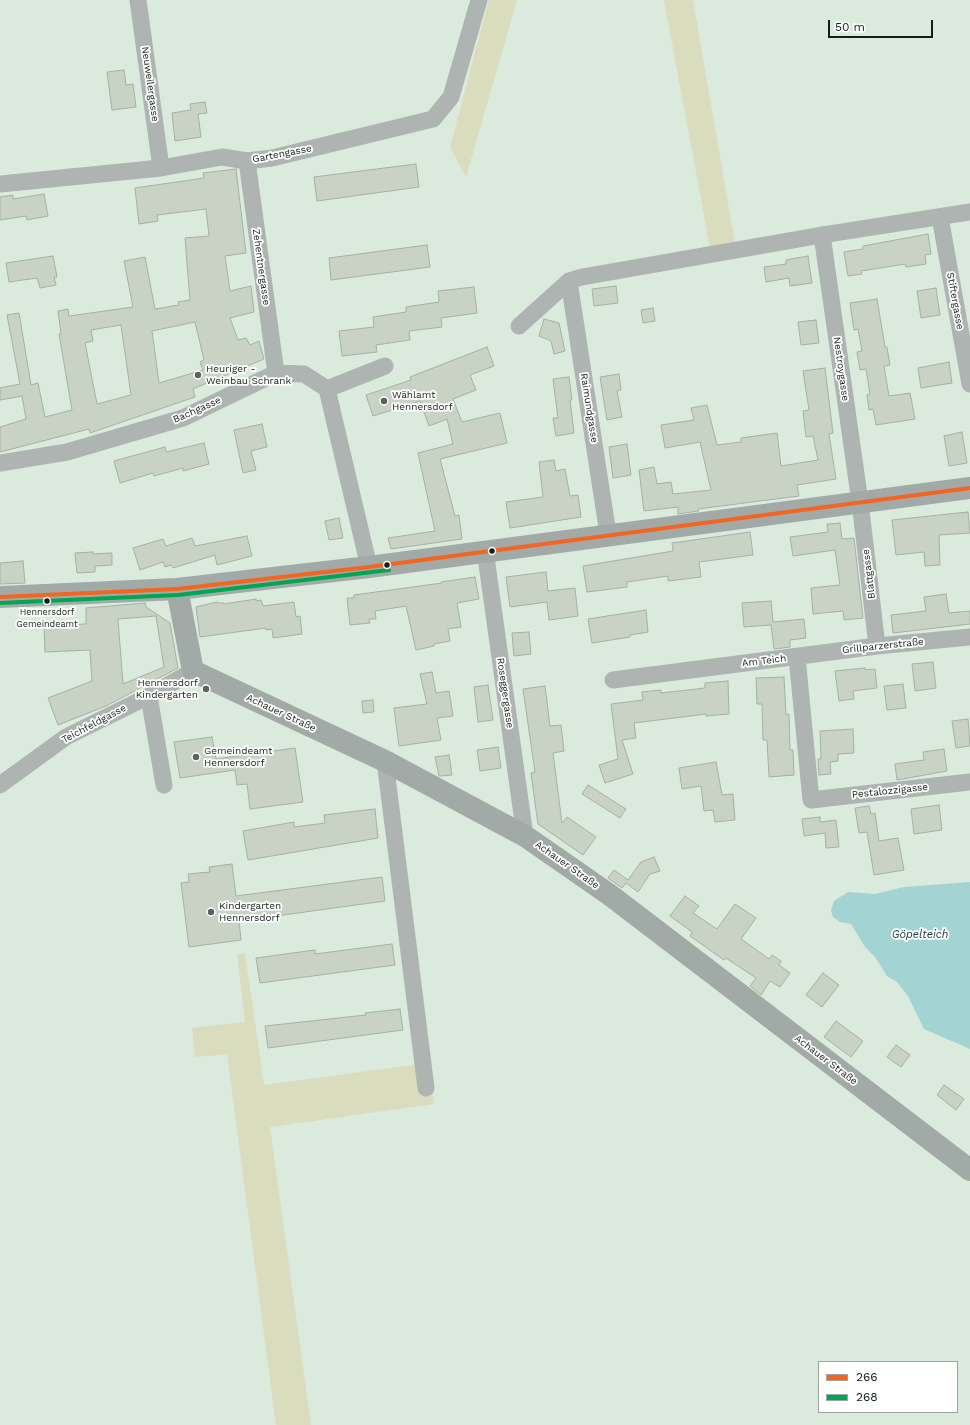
<!DOCTYPE html>
<html>
<head>
<meta charset="utf-8">
<style>
  body { margin:0 }
  #map { position:relative; width:970px; height:1425px; overflow:hidden; background:#daeadd; font-family:"Work Sans",sans-serif }
  canvas { display:block }
  .legend { position:absolute; left:818px; top:1361px; width:140px; height:52px; box-sizing:border-box; background:#fff; border:1px solid #a1a5a2; margin:0; padding:5px 7px; list-style:none; font-size:12px; color:#131e16 }
  .legend li { display:flex; align-items:center; gap:8px; height:20px }
  .legend b { width:20px; border:1px solid #a1a5a2 }
  .scale { position:absolute; left:828px; top:20px; width:105px; height:18px; box-sizing:border-box; border:2px solid #131e16; border-top:0; padding-left:5px; font-size:12px; line-height:14px; white-space:nowrap; color:#131e16; -webkit-text-stroke:3px #fff; paint-order:stroke }
</style>
</head>
<body>
<div id="map">
<canvas width="970" height="1425"></canvas>
<ul class="legend">
<li><b style="height:5px;background:#f26522"></b>266</li>
<li><b style="height:5px;background:#00a651"></b>268</li>
</ul>
<div class="scale">50 m</div>
</div>
<script>
const g = document.querySelector('canvas').getContext('2d');
g.lineJoin = 'round';
function fill(path, color) { g.fillStyle = color; g.fill(path, 'evenodd'); }
const poly = rows => new Path2D(rows.map(r => 'M' + r).join(''));
function strokePath(path, color, width, dash) { g.strokeStyle = color; g.lineWidth = width; g.lineCap = dash ? 'butt' : 'round'; g.setLineDash(dash || []); g.stroke(path); }
function write(font, color, halo, rows, align = 'center') {
  g.font = font + ' "Work Sans",sans-serif'; g.lineWidth = 3.5; g.setLineDash([]); g.textBaseline = 'middle'; g.strokeStyle = halo; g.fillStyle = color; for (const [text, x, y, turn = 0] of rows) {
    g.save(); g.translate(x, y); g.rotate((+turn || 0) * Math.PI / 180); g.textAlign = isNaN(turn) ? turn : align; if (halo) g.strokeText(text, 0, 0); g.fillText(text, 0, 0); g.restore();
  }
}
const green = poly([
  [489,0,517,0,466,177,450,147],
  [664,0,693,0,735,244,710,248],
  [245,953,264,1085,429,1063,434,1104,270,1127,311,1425,276,1425,227,1054,195,1057,192,1028,245,1022,237,954]
]);
const water = poly([
  [970,882,970,1049,924,1029,908,996,897,982,887,976,875,957,865,947,851,924,840,922,833,917,831,910,834,901,848,892,875,894,904,887]
]);
const building = poly([
  [124,70,126,85,133,84,136,107,112,110,107,72,124,70],
  [205,102,207,113,198,114,201,137,175,141,172,113,191,110,190,104,205,102],
  [416,164,419,187,317,201,314,177,416,164],
  [236,169,246,253,225,256,230,291,251,286,254,312,230,318,238,340,246,338,250,345,259,341,264,359,193,389,195,397,90,433,89,429,0,452,0,427,26,419,22,396,0,400,0,388,20,384,7,315,19,313,31,385,38,383,45,417,72,410,59,334,61,334,58,311,68,309,69,316,133,307,124,261,145,257,155,309,179,305,178,302,190,300,185,238,209,236,206,209,157,215,158,221,139,224,135,188,204,178,203,173,236,169],
  [195,322,204,360,200,362,203,370,159,383,152,331,195,322],
  [121,325,131,395,97,404,85,343,93,341,91,330,121,325],
  [44,194,48,216,27,220,26,216,0,220,0,197,13,195,13,199,44,194],
  [928,234,931,254,925,255,926,264,906,267,905,264,861,271,862,274,848,276,844,252,863,249,863,246,928,234],
  [427,245,430,267,331,280,329,258,427,245],
  [53,256,57,277,54,277,56,285,40,288,37,278,9,282,6,263,53,256],
  [808,256,812,283,790,286,789,278,766,282,764,267,786,264,786,260,808,256],
  [616,286,618,303,594,306,592,289,616,286],
  [474,287,477,313,441,318,442,327,409,331,410,340,376,345,377,352,342,356,339,331,374,327,373,317,406,312,406,307,439,302,438,291,474,287],
  [936,288,940,315,921,318,917,291,936,288],
  [877,299,885,347,887,347,890,365,884,366,889,396,910,393,915,419,876,425,873,409,869,410,867,395,870,394,866,369,860,370,857,352,862,351,858,329,854,330,850,303,877,299],
  [653,308,655,321,643,323,641,310,653,308],
  [544,319,559,323,565,351,554,354,551,341,539,336,544,319],
  [816,320,819,343,801,345,798,322,816,320],
  [487,347,494,366,470,375,476,390,453,399,462,422,500,413,507,443,440,459,455,516,459,515,462,539,391,549,388,538,435,531,418,453,453,444,447,419,429,426,420,401,373,416,366,395,411,380,410,377,487,347],
  [949,362,952,383,921,388,918,368,949,362],
  [825,368,833,433,829,434,836,479,797,485,799,496,698,509,699,511,678,514,678,507,644,511,639,470,654,467,657,484,671,482,673,494,711,490,700,442,665,448,661,425,694,420,691,408,707,405,717,445,741,442,741,438,777,433,781,466,818,460,813,436,806,437,803,411,809,410,803,371,825,368],
  [619,374,621,390,617,391,622,417,607,420,600,377,619,374],
  [569,377,572,400,570,400,574,433,556,436,553,418,558,418,553,379,569,377],
  [262,424,267,447,251,451,256,470,243,473,234,430,262,424],
  [962,432,967,463,949,466,944,436,962,432],
  [204,443,209,464,183,471,183,468,154,476,153,473,120,483,114,461,165,447,166,452,204,443],
  [627,444,631,475,613,478,609,447,627,444],
  [554,460,556,471,565,469,570,496,578,495,581,517,510,528,506,502,543,497,539,462,554,460],
  [968,512,970,533,939,535,940,565,925,566,924,552,896,555,892,520,968,512],
  [339,518,343,538,329,540,325,521,339,518],
  [840,523,842,539,854,538,863,618,844,620,843,611,813,614,811,588,840,585,835,550,793,556,790,537,828,532,827,524,840,523],
  [750,532,753,555,699,562,701,577,668,581,668,576,627,582,627,587,587,592,583,566,673,551,672,543,750,532],
  [247,536,252,556,217,565,215,555,173,568,171,565,165,567,163,562,140,570,133,548,163,539,166,546,192,538,195,546,247,536],
  [93,552,93,554,112,553,112,565,95,566,95,572,77,573,75,553,93,552],
  [23,561,25,583,0,584,0,563,23,561],
  [546,572,548,591,575,588,578,616,549,620,547,602,510,607,506,577,546,572],
  [475,577,479,599,457,603,461,627,448,629,450,641,434,644,434,646,416,650,406,606,375,611,376,619,369,619,370,623,350,625,347,598,354,598,354,595,442,583,441,582,475,577],
  [946,594,949,613,970,611,970,624,893,633,891,615,926,611,924,597,946,594],
  [256,599,256,601,261,600,263,606,294,602,296,617,300,616,302,634,273,638,272,629,266,630,266,628,200,637,196,607,217,602,217,603,224,603,224,604,256,599],
  [771,601,773,622,804,619,806,638,790,640,790,647,774,649,771,625,744,627,742,603,771,601],
  [145,603,146,607,170,623,178,668,106,706,58,725,48,698,92,681,90,650,45,652,44,626,86,624,86,608,145,603],
  [156,616,164,667,123,684,118,619,156,616],
  [646,610,648,632,630,635,630,637,592,643,588,619,646,610],
  [529,632,531,654,514,656,512,633,529,632],
  [933,662,936,688,915,691,912,664,933,662],
  [865,668,865,670,875,669,877,688,853,691,854,699,839,701,835,671,865,668],
  [432,672,436,693,449,691,453,716,437,718,441,740,399,746,394,708,427,704,420,674,432,672],
  [784,677,786,715,789,714,790,750,793,750,794,775,769,777,767,740,763,740,762,704,757,704,756,678,784,677],
  [728,681,729,714,706,716,706,714,634,723,636,738,622,740,633,774,605,783,599,765,618,759,611,704,643,700,642,692,661,690,661,693,705,688,705,683,728,681],
  [903,684,906,708,887,710,884,686,903,684],
  [488,685,493,720,478,722,474,687,488,685],
  [545,686,550,726,561,725,564,751,553,753,562,823,567,817,596,837,583,855,538,824,531,773,535,772,523,689,545,686],
  [373,700,374,712,363,713,362,701,373,700],
  [968,719,970,746,956,748,952,721,968,719],
  [853,729,854,753,838,754,838,761,830,762,831,774,819,775,818,759,821,759,820,731,853,729],
  [212,737,216,759,295,748,303,802,250,809,247,784,237,785,235,770,180,778,174,742,212,737],
  [498,747,501,768,480,771,477,750,498,747],
  [944,749,947,771,897,780,895,764,924,760,923,752,944,749],
  [449,755,452,775,440,776,439,776,435,757,449,755],
  [716,762,722,795,733,794,735,820,715,822,713,810,704,811,701,786,682,789,679,768,716,762],
  [588,785,626,809,620,818,582,794,588,785],
  [939,805,942,830,914,834,911,809,939,805],
  [869,806,871,814,875,813,879,841,898,838,904,870,874,875,867,832,859,833,855,808,869,806],
  [375,809,378,838,248,860,243,831,294,822,294,827,325,823,324,815,375,809],
  [820,817,820,822,836,820,839,847,826,848,825,833,804,836,802,819,820,817],
  [654,857,660,871,650,874,638,892,626,883,622,888,608,878,614,870,628,880,641,862,654,857],
  [232,864,236,896,382,877,385,901,239,921,241,940,189,947,181,883,189,882,188,874,210,872,209,867,232,864],
  [685,896,699,906,693,913,717,929,735,904,756,918,741,939,769,959,772,955,781,961,779,965,790,973,780,987,770,981,761,995,750,986,756,978,726,958,724,960,690,936,692,932,670,916,685,896],
  [392,944,395,965,260,983,256,958,315,950,315,954,392,944],
  [823,973,839,985,822,1007,806,995,823,973],
  [400,1009,403,1030,268,1048,265,1026,366,1015,365,1013,400,1009],
  [836,1021,863,1041,851,1057,824,1037,836,1021],
  [896,1045,910,1055,901,1067,887,1057,896,1045],
  [944,1085,964,1099,956,1110,937,1095,944,1085]
]);
const street = poly([
  [138,0,161,168],
  [247,161,276,373],
  [0,184,161,168,222,157,247,161,272,158,433,119,451,97,479,0],
  [940,217,970,384],
  [822,235,860,502,877,646],
  [569,281,608,534],
  [519,326,569,281,582,277,822,235,970,212],
  [327,389,369,567],
  [0,463,67,452,183,418,276,373,304,374,327,389,385,366],
  [485,550,525,836],
  [797,657,811,800,970,782],
  [613,680,877,646,970,637],
  [149,696,164,785],
  [385,761,426,1088],
  [0,785,66,737,149,696,193,671]
]);
const secondary = poly([
  [177,589,193,671,385,761,525,836,610,895,970,1170],
  [0,597,177,589,369,567,970,488]
]);
const bus1 = poly([
  [0,597,177,589,369,567,970,488]
]);
const bus2 = poly([
  [0,603,178,595,389,570]
]);
const markers = [
  [198,375,4,"#59655c"],
  [384,401,4,"#59655c"],
  [492,551,3.5,"#131e16"],
  [387,565,3.5,"#131e16"],
  [47,601,3.5,"#131e16"],
  [206,689,4,"#59655c"],
  [196,757,4,"#59655c"],
  [211,912,4,"#59655c"]
];
const busNames = [
  ["Hennersdorf",47,612],
  ["Gemeindeamt",47,624]
];
const streetNames = [
  ["Neuweilergasse",150,84,82],
  ["Gartengasse",282,154,-11],
  ["Zehentnergasse",261,267,82],
  ["Stiftergasse",955,301,80],
  ["Nestroygasse",841,369,82],
  ["Raimundgasse",589,408,81],
  ["Bachgasse",197,410,-24],
  ["Blattgasse",869,574,-97],
  ["Grillparzerstraße",883,646,-6],
  ["Am Teich",764,661,-7],
  ["Roseggergasse",505,693,82],
  ["Achauer Straße",281,713,25],
  ["Teichfeldgasse",94,724,-28],
  ["Pestalozzigasse",890,791,-6],
  ["Achauer Straße",567,865,35],
  ["Achauer Straße",826,1060,37]
];
const poiNames = [
  ["Heuriger -",206,369],
  ["Weinbau Schrank",206,381],
  ["Wählamt",392,395],
  ["Hennersdorf",392,407],
  ["Hennersdorf",198,683,"right"],
  ["Kindergarten",198,695,"right"],
  ["Gemeindeamt",204,751],
  ["Hennersdorf",204,763],
  ["Kindergarten",219,906],
  ["Hennersdorf",219,918]
];
const waterNames = [
  ["Göpelteich",920,935]
];
fill(green, '#d9dcbd');
fill(water, '#a4d3d3');
fill(building, '#c9d3c5');
strokePath(building, '#a6afa3', 1);
strokePath(street, '#adb4b1', 17);
strokePath(secondary, '#a2aaa7', 22);
strokePath(bus1, '#f26522', 4);
strokePath(bus2, '#00a651', 4);
for (const [x, y, r, color] of markers) { const dot = new Path2D(); dot.arc(x, y, r, 0, 2 * Math.PI); g.fillStyle = color; g.fill(dot); strokePath(dot, '#fff', 1.5); }
write('9px', '#131e16', '#fff', busNames);
write('10px', '#131e16', '#fff', streetNames);
write('10px', '#131e16', '#fff', poiNames, 'left');
write('italic 11px', '#163538', '#fff', waterNames);
</script>
</body>
</html>
